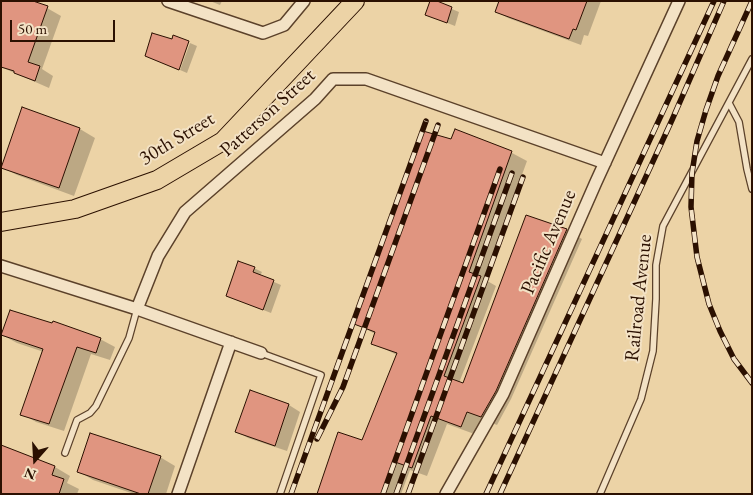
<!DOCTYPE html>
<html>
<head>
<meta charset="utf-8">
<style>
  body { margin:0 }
  #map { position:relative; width:753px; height:495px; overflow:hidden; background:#ecd3a6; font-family:"EB Garamond",serif }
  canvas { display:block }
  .frame { position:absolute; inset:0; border:2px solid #2b1001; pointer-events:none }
  .north { position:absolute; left:10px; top:435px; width:50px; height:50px; -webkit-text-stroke:4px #f3e2c5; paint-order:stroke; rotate:199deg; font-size:14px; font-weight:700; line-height:20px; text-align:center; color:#2b1001 }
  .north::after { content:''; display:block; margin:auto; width:18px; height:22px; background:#2b1001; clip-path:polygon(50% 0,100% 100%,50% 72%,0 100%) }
  .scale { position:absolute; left:10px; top:20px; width:105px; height:22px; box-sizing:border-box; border:2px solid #2b1001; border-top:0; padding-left:6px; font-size:15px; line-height:18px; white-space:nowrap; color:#2b1001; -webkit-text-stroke:4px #f3e2c5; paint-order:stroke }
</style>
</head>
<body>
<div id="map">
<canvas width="753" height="495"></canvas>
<div class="frame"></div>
<div class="north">N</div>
<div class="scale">50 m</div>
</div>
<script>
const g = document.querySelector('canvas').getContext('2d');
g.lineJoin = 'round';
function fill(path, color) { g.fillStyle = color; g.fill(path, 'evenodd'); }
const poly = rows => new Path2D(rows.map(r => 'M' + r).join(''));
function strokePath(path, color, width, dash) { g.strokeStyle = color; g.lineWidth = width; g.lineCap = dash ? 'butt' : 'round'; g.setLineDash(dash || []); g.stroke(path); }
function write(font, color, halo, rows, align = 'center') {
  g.font = font + ' "EB Garamond",serif'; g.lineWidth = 4; g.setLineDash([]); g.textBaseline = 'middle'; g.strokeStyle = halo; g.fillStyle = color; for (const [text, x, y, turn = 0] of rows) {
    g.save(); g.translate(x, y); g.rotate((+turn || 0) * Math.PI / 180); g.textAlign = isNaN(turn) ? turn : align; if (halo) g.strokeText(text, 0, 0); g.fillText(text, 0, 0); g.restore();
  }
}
const shadow = poly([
  [210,1,222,1,220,5],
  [433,1,459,12,455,26,427,15],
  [545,1,601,1,588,36,584,35,581,45,508,18,497,12],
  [47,8,61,16,42,69,53,76,49,88,1,67],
  [190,43,197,46,187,73,180,70],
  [22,109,80,129,95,138,74,196,17,175,2,167],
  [455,131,512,153,527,161,484,279,496,286,459,383,464,385,527,216,567,230,582,239,511,399,497,425,482,419,477,435,447,424,427,476,410,470,401,494,318,494,363,442,397,355,372,343,375,334,355,323,452,141],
  [254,268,262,272,260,276,281,285,271,313,235,299],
  [53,325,100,339,115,347,110,360,91,354,64,431,36,422,22,414,44,352,17,343,2,335],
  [251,392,289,405,300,412,287,451,248,438,236,431],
  [1,447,55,467,70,476,67,483,79,489,77,494,1,494],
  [160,457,175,466,166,494,134,494,93,480,78,471]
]);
const building = poly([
  [1,1,33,1,48,6,28,62,40,66,35,81,14,73,14,71,1,67,1,1],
  [430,1,437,1,452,7,447,23,425,15,430,1],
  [499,1,587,1,576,30,573,29,569,39,495,12,499,1],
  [152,33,172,39,173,35,189,41,179,70,145,56,152,33],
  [22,107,80,128,59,188,1,168,22,107],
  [455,129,512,151,469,272,481,276,444,376,463,383,526,215,567,229,496,391,481,417,467,412,461,427,431,416,412,468,395,462,383,494,317,494,338,432,362,440,397,353,371,344,375,332,354,324,423,131,451,139,455,129],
  [238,261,255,267,253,272,274,280,263,310,226,296,238,261],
  [10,310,52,323,53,321,101,338,96,353,77,347,49,424,20,415,43,349,1,335,10,310],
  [250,390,289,404,275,446,235,432,250,390],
  [90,433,161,456,148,494,141,494,77,472,90,433],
  [1,445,55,466,52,475,64,479,59,494,1,494,1,445]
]);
const lane = poly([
  [729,103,739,122,747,169,752,189],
  [261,353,321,375,280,494],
  [65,453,77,420,90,413,96,406,129,338,137,309],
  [600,494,641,399,653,351,656,299,656,265,663,226,752,59]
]);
const street = poly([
  [168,1,263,33,284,25,304,1],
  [1,266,137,309,261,353],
  [137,309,158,256,185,212,315,99,333,79,366,79,605,163],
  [178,494,231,342],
  [446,494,503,394,596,182,679,1]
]);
const primary = poly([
  [1,222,75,209,157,180,223,141,355,1]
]);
const rail = poly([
  [752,1,718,76,706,110,697,141,692,173,691,207,697,257,709,304,720,331,734,359,752,383],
  [317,439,343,387,438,125],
  [291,494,426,121],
  [383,494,500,169],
  [396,494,512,173],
  [408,494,523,177],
  [486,494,714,1],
  [500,494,672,120,724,1]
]);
const streetNames = [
  ["Patterson Street",268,113,-42],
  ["30th Street",177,139,-31],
  ["Pacific Avenue",549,242,-67],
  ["Railroad Avenue",639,298,-84]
];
fill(shadow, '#0003');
fill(building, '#e09580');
strokePath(building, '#2b1001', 1);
strokePath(lane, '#5b412a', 8);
strokePath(street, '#5b412a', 14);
strokePath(primary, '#2b1001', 20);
strokePath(lane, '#f3e2c5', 5.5);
strokePath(street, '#f3e2c5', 11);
strokePath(primary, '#ecd3a6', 18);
strokePath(rail, '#2b1001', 5.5);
strokePath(rail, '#f3e2c5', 4, [11]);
write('20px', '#2b1001', '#f3e2c5', streetNames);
</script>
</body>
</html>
